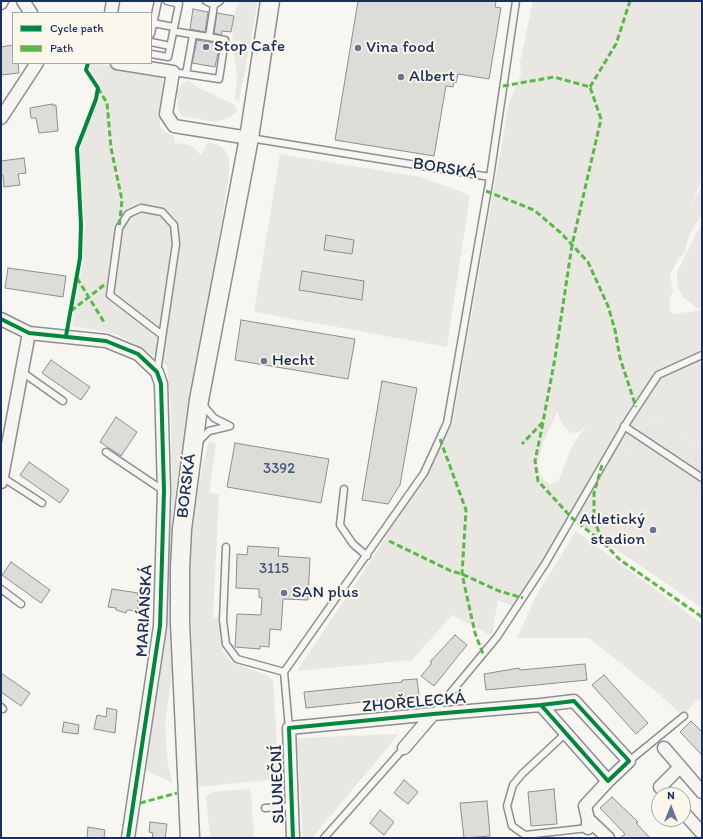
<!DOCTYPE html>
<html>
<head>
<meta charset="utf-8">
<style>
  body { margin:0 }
  #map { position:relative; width:703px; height:839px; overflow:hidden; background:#f8f6f0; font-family:Itim,sans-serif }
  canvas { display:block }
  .frame { position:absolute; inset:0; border:2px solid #1b2f5e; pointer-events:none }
  .legend { position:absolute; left:12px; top:12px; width:140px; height:52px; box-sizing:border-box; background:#fbf7ec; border:1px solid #a1a7b3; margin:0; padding:5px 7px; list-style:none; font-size:12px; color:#1b2f5e }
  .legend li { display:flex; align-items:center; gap:8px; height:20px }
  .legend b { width:20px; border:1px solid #a1a7b3 }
  .north { position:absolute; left:651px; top:787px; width:40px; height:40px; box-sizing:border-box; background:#fbf7ec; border:1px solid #a1a7b3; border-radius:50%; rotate:0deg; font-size:11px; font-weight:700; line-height:16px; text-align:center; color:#1b2f5e }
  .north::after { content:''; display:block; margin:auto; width:14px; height:18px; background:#687591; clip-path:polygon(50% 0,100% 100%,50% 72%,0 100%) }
</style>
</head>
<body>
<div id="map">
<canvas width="703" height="839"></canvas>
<div class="frame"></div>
<ul class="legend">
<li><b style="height:5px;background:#00873e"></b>Cycle path</li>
<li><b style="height:5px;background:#58b947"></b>Path</li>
</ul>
<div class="north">N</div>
</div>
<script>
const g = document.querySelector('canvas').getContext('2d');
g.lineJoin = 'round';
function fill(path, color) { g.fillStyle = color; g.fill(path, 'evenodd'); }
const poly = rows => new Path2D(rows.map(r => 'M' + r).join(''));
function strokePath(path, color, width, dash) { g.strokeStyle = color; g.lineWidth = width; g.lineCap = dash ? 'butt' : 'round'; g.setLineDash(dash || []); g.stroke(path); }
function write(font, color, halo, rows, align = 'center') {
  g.font = font + ' Itim,sans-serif'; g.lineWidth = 4; g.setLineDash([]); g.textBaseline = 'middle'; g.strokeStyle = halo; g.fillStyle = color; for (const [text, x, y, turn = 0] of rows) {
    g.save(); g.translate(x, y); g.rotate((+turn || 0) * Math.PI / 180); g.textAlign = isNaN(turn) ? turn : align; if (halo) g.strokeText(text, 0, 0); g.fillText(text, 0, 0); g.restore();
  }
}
const built = poly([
  [653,417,702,450,702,608,579,524]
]);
const green = poly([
  [240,1,258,1,239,102,235,99,237,77,233,48,239,47,240,41,233,41,232,33,236,8],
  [533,1,702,1,702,178,690,210,702,184,702,214,689,235,685,252,679,258,670,275,673,291,669,300,670,310,673,314,702,310,702,450,653,417,579,524,573,516,512,606,498,600,492,636,452,615,412,660,297,671,377,551,452,425,509,103,521,74,520,62],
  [557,412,563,425,571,433,579,432,588,422,571,448,559,480,551,484,545,481,540,474,538,463,543,443],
  [92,63,157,74,162,77,163,84,160,126,165,132,174,136,175,143,190,145,201,155,208,142,217,144,224,149,229,157,229,176,173,512,173,666,165,725,168,766,173,783,145,770,157,683,172,500,171,410,167,366,144,349,116,334,72,326,82,267,85,224,80,167,80,150,86,129,100,97,101,86,90,69],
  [189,80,197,87,235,105,237,109,236,112,229,118,215,122,182,116,178,108,177,90,182,84],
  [280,154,421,177,470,195,447,347,254,312],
  [702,226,702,308,698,309,682,296,677,286,677,272,698,230],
  [209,441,216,444,209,493,219,494,213,617,223,620,222,651,233,663,267,675,273,680,279,779,197,787,190,591,190,536,202,467],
  [640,449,702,491,702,606,621,551,609,538,600,521,601,501,615,477],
  [576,531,702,624,702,703,698,699,683,716,660,695,589,638,517,638,536,596],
  [399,734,312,838,303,838,297,738],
  [249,789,251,793,254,838,210,838,206,796,212,792]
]);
const building = poly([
  [358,1,496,1,495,7,501,8,489,79,458,74,456,83,454,82,453,87,446,86,434,156,335,140,358,1],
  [193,9,208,12,205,32,190,29,193,9],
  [217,13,234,16,231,32,222,31,221,35,214,33,217,13],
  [197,40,220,44,215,67,192,63,197,40],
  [13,45,13,63,18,63,19,73,1,75,1,47,13,45],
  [52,104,52,105,56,105,58,131,39,133,36,118,31,118,30,108,52,104],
  [24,158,26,173,18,174,20,185,4,187,3,175,1,176,1,161,24,158],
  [326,235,354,240,352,254,324,250,326,235],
  [8,268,66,276,63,297,5,288,8,268],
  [302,271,364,281,362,300,299,290,302,271],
  [241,320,355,339,348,379,235,360,241,320],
  [51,360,90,387,81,400,42,373,51,360],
  [382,381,417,388,400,485,388,504,362,500,382,381],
  [116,417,137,432,121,456,100,442,116,417],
  [235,443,329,459,321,503,227,487,235,443],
  [29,462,69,490,60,503,20,475,29,462],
  [248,546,279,548,278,556,310,558,308,600,283,599,281,630,270,629,269,647,260,646,260,649,235,647,237,614,261,615,262,598,259,597,259,589,236,588,237,554,247,555,248,546],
  [11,562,50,590,41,603,2,575,11,562],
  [112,589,138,593,138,611,127,610,126,613,116,610,116,608,108,607,112,589],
  [455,635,467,645,434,686,421,676,432,663,430,662,455,635],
  [585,664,587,680,486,690,484,674,519,668,520,670,585,664],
  [1,673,30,693,21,706,1,692,1,673],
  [604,675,648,723,636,734,592,685,604,675],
  [417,679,419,696,306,708,304,692,402,682,402,680,417,679],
  [107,708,117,710,115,733,94,729,97,715,106,717,107,708],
  [691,721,702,732,702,755,680,732,691,721],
  [64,722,79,725,78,734,62,732,64,722],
  [404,780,418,792,408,804,394,793,404,780],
  [554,789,557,824,531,826,528,792,554,789],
  [612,797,638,822,636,823,650,838,620,838,625,834,600,808,612,797],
  [487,801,490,836,464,838,460,803,487,801],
  [380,810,394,822,384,835,370,823,380,810],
  [150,822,167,824,165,838,152,838,153,833,149,832,150,822],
  [88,827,105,830,104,838,87,838,88,827]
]);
const service = poly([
  [206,1,214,5],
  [153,23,174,27],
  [178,32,209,37],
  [151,34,158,1],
  [151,42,170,46],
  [151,54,168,57,179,4,167,1],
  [173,72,219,79,225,40,209,37,214,5,220,1],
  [186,74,193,35],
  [250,138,490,177],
  [22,372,63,401],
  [157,372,176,244,174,225,162,212,141,208,128,214,119,228,110,295,162,335],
  [202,404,214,418,230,426],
  [624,426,702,478],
  [197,443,209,431,230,426],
  [106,452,164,491],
  [2,477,42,503],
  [344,489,340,525,353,544,367,556],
  [226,547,223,620,226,644,237,659,284,672],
  [1,589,21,604],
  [1,707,3,709],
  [433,714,497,637,545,564,629,419,658,375,702,355],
  [289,728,284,672,424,473,447,423,490,177,516,1],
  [565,734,522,774,513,785,507,806,512,826,525,835,588,828],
  [629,761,684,716],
  [265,808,292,806],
  [324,838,404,748]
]);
const minor = poly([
  [23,1,31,13],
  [1,3,2,1],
  [111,13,113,1],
  [117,63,173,72,166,114,174,126,249,138],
  [1,118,37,63],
  [1,319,29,333,106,341,138,354,157,372,161,384,164,491,160,626,128,838],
  [1,482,29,333],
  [404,748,433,714],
  [664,748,702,792],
  [667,795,660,787,680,767],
  [683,812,702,833],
  [588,819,608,838],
  [588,828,588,819,585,806,608,781],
  [293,838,289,728,433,714,541,705,608,781,629,761,574,701,541,705]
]);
const primary = poly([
  [190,838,180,623,180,569,182,529,199,400,249,138,270,1]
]);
const quiet = poly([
  [503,86,554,77,590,87,601,119,572,245,555,358,543,422,522,444],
  [590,87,616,44,630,1],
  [98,88,107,103,111,148,122,200,119,228],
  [486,191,534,210,561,233,588,262,608,306,615,330,620,358,636,407],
  [77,278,104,322],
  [71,311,104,285],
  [543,423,535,461,538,481,572,518,601,541],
  [440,439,466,510,462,574,475,633,483,654],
  [602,465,594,493,594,520,603,542,619,559,702,617],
  [389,541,451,571,462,574,499,591,523,598],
  [140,803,177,793]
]);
const cycleway = poly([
  [1,319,29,333,106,341,138,354,157,372,161,384,164,491,160,626,128,838],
  [66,336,80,258,81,225,77,148,96,99,98,88,86,70,88,63],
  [293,838,289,728,433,714,541,705,608,781,629,761,574,701,541,705]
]);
const markers = [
  [206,47,4,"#687591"],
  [358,48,4,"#687591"],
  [401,77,4,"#687591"],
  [264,361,4,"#687591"],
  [653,530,4,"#687591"],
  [284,593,4,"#687591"]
];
const numberNames = [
  ["3392",279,469],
  ["3115",274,569]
];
const poiNames = [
  ["Stop Cafe",214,47],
  ["Vina food",366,48],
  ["Albert",409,77],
  ["Hecht",272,361],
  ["Atletický",645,520,"right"],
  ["stadion",645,540,"right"],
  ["SAN plus",292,593]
];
const streetNames = [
  ["BORSKÁ",445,169,9],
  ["BORSKÁ",187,486,-83],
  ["MARIÁNSKÁ",145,611,-87],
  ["ZHOŘELECKÁ",414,703,-5],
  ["SLUNEČNÍ",278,784,-92]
];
fill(built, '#e7e6e2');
fill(green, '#e8e7e2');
fill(building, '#dcdcd9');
strokePath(building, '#8b8e94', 1);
strokePath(service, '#8b8e94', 9);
strokePath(minor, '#8b8e94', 15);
strokePath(primary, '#8b8e94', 21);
strokePath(service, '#f6f5f1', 6);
strokePath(minor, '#f6f5f1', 12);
strokePath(primary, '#f6f5f1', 18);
strokePath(quiet, '#58b947', 3, [6, 3]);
strokePath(cycleway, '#00873e', 4);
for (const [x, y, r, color] of markers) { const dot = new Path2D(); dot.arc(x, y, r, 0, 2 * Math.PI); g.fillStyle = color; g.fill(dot); strokePath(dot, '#fbf7ec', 1.5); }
write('15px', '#4b5a7d', null, numberNames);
write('17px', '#1b2f5e', '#fbf7ec', poiNames, 'left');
write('17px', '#1b2f5e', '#fbf7ec', streetNames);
</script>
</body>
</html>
